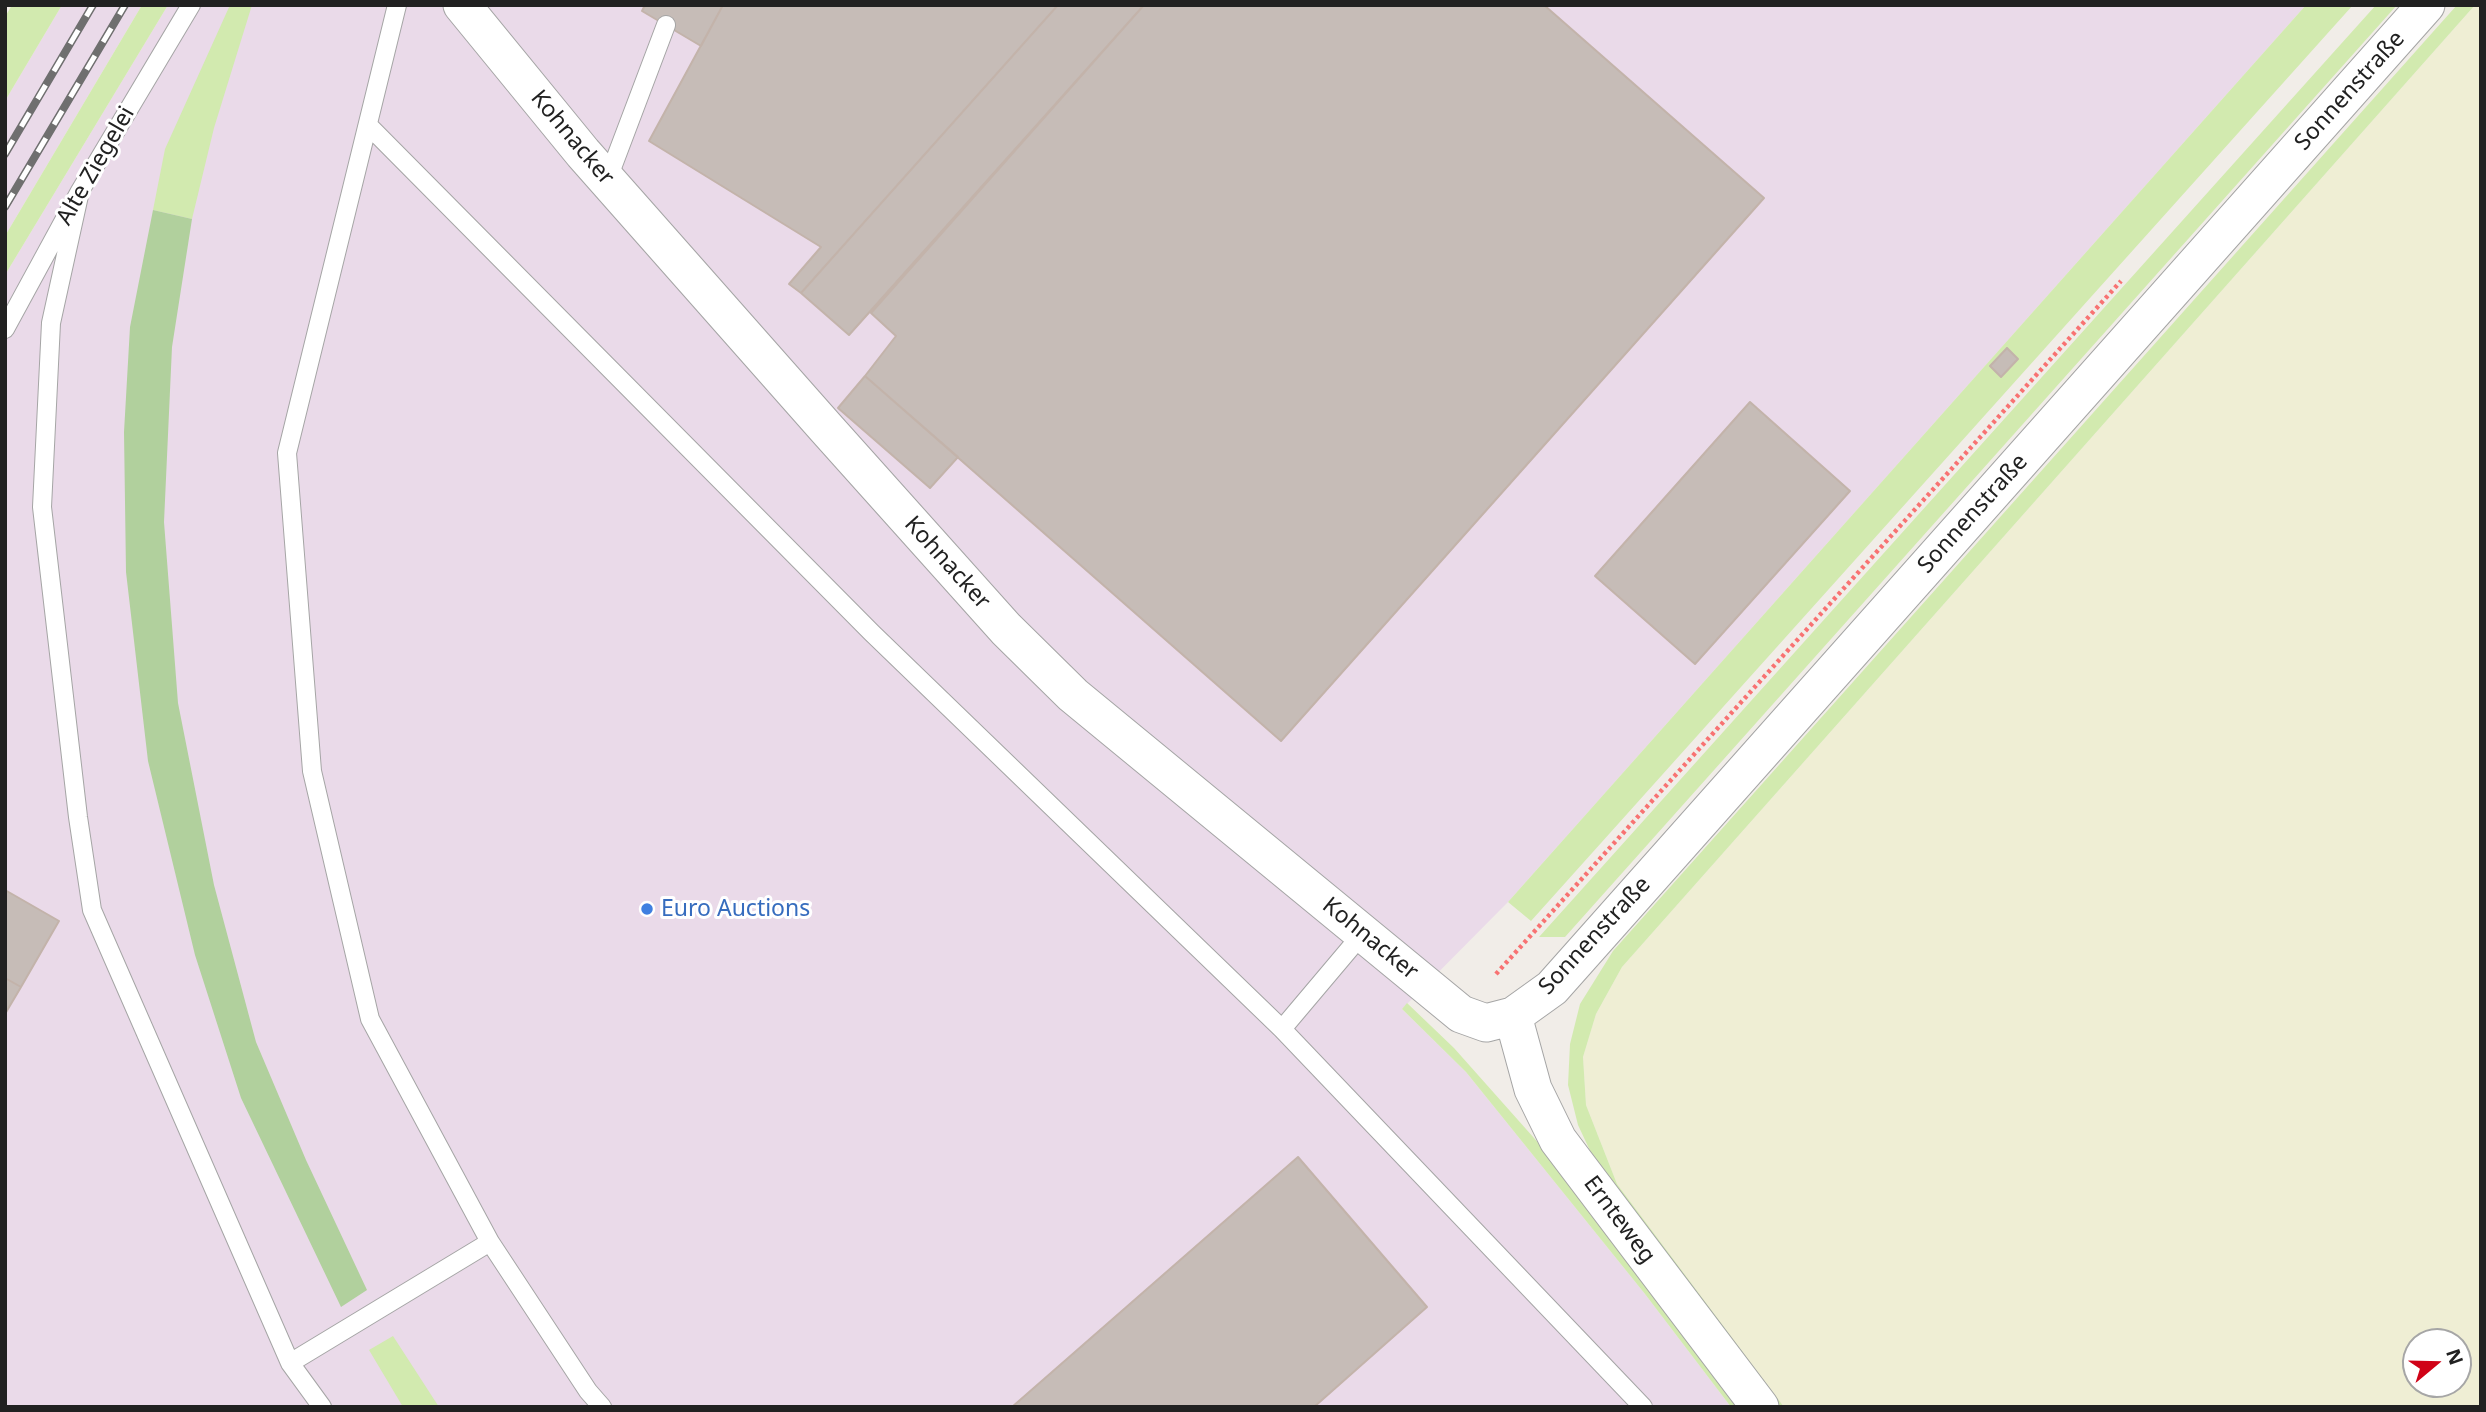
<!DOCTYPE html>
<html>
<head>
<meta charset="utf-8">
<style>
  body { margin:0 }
  #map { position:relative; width:2486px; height:1412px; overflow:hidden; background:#f1ede8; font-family:"Noto Sans",sans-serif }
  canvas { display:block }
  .frame { position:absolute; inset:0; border:7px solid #212121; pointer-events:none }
  .north { position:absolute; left:2402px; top:1328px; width:70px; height:70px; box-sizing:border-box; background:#fff; border:2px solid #a6a6a6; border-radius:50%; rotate:71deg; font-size:19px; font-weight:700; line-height:28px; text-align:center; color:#212121 }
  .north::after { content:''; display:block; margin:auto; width:24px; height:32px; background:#d00217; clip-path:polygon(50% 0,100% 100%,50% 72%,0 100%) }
</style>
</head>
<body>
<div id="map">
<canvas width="2486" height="1412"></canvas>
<div class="frame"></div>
<div class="north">N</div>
</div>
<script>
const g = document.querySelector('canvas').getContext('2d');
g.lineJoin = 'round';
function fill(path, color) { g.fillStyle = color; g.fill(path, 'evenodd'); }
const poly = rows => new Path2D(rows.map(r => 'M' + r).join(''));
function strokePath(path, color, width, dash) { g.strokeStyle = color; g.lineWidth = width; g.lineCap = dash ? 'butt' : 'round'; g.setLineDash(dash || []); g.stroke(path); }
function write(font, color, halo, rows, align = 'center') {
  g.font = font + ' "Noto Sans",sans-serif'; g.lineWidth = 6; g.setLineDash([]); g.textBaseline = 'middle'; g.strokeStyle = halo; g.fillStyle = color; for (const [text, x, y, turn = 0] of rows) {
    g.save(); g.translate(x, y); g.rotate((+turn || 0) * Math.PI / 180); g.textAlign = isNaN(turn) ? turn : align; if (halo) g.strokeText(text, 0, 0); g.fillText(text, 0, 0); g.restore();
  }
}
const industrial = poly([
  [62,5,142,5,5,236,5,101],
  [168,5,2306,5,1508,902,1402,1009,1466,1072,1645,1294,1731,1407,5,1407,5,275]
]);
const farmland = poly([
  [2475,5,2481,5,2481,1407,1784,1407,1617,1184,1586,1105,1583,1057,1596,1014,1622,967],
  [2416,1342,2458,1342,2458,1384,2416,1384]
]);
const grass = poly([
  [12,5,62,5,5,101,5,17],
  [142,5,168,5,5,275,5,236],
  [230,5,252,5,214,128,192,219,153,210,165,149],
  [2306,5,2353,5,1531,921,1508,902],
  [2376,5,2397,5,1565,937,1539,937],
  [2457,5,2475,5,1622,967,1596,1014,1583,1057,1586,1105,1617,1184,1784,1407,1775,1407,1607,1187,1578,1125,1568,1085,1570,1044,1580,1004,1613,951],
  [1407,1003,1454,1048,1550,1156,1743,1407,1731,1407,1645,1294,1466,1072,1402,1009],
  [393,1336,439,1407,403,1407,369,1350]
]);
const forest = poly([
  [153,210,192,219,172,347,164,522,178,703,214,885,256,1042,306,1160,367,1290,341,1307,241,1098,195,955,148,761,126,572,124,432,130,327]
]);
const building = poly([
  [645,5,723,5,701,46,642,11,645,5],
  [723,5,1058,5,801,293,789,284,821,247,649,141,723,5],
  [1058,5,1144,5,849,335,801,293,1058,5],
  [1144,5,1544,5,1764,198,1281,741,865,376,896,336,871,313,1144,5],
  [2007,348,2018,359,2001,377,1990,366,2007,348],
  [865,376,958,457,930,488,838,408,865,376],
  [1750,402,1850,491,1695,664,1595,576,1750,402],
  [5,890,59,921,21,987,5,978,5,890],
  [5,978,21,987,5,1014,5,978],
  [1298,1157,1427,1307,1314,1407,1012,1407,1298,1157]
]);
const path = poly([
  [1496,974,2121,281]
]);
const lane = poly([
  [397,5,287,453,312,771,370,1019,490,1242,588,1391,602,1407],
  [368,125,872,633,1282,1029,1643,1407],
  [607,181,666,25],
  [80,191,51,323,42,507,78,817,92,910,290,1363,322,1407],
  [5,329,80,191,191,5],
  [1282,1029,1363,933],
  [290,1363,490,1242]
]);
const street = poly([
  [462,5,583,153,826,428,1006,629,1073,695,1461,1014,1486,1023,1513,1016,1552,988,2426,5],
  [1513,1016,1533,1089,1558,1140,1760,1407]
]);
const rail = poly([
  [5,154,93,5],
  [5,207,125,5]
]);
const markers = [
  [647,909,7,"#3f7fe0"]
];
const streetNames = [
  ["Sonnenstraße",2350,91,-48],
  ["Kohnacker",572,138,50],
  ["Alte Ziegelei",96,166,-60],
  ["Sonnenstraße",1973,514,-48],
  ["Kohnacker",947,563,48],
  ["Sonnenstraße",1595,936,-47],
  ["Kohnacker",1370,939,39],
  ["Ernteweg",1619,1220,53]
];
const shopNames = [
  ["Euro Auctions",661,909]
];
fill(industrial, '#eadae9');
fill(farmland, '#efeed4');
fill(grass, '#d2eaaf');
fill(forest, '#b1d09d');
fill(building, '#c6bcb7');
strokePath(building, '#c3b3aa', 2);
strokePath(lane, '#a5a5a5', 20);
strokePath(street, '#a5a5a5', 39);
strokePath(path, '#f87272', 4.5, [3.5, 3.5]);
strokePath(lane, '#fff', 18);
strokePath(street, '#fff', 37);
strokePath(rail, '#6f6f6f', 8);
strokePath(rail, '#fff', 5, [16]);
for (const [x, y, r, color] of markers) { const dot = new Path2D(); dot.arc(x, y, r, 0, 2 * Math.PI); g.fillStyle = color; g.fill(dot); strokePath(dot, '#fff', 2.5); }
write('23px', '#212121', '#fff', streetNames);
write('23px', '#366cbe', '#fff', shopNames, 'left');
</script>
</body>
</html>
